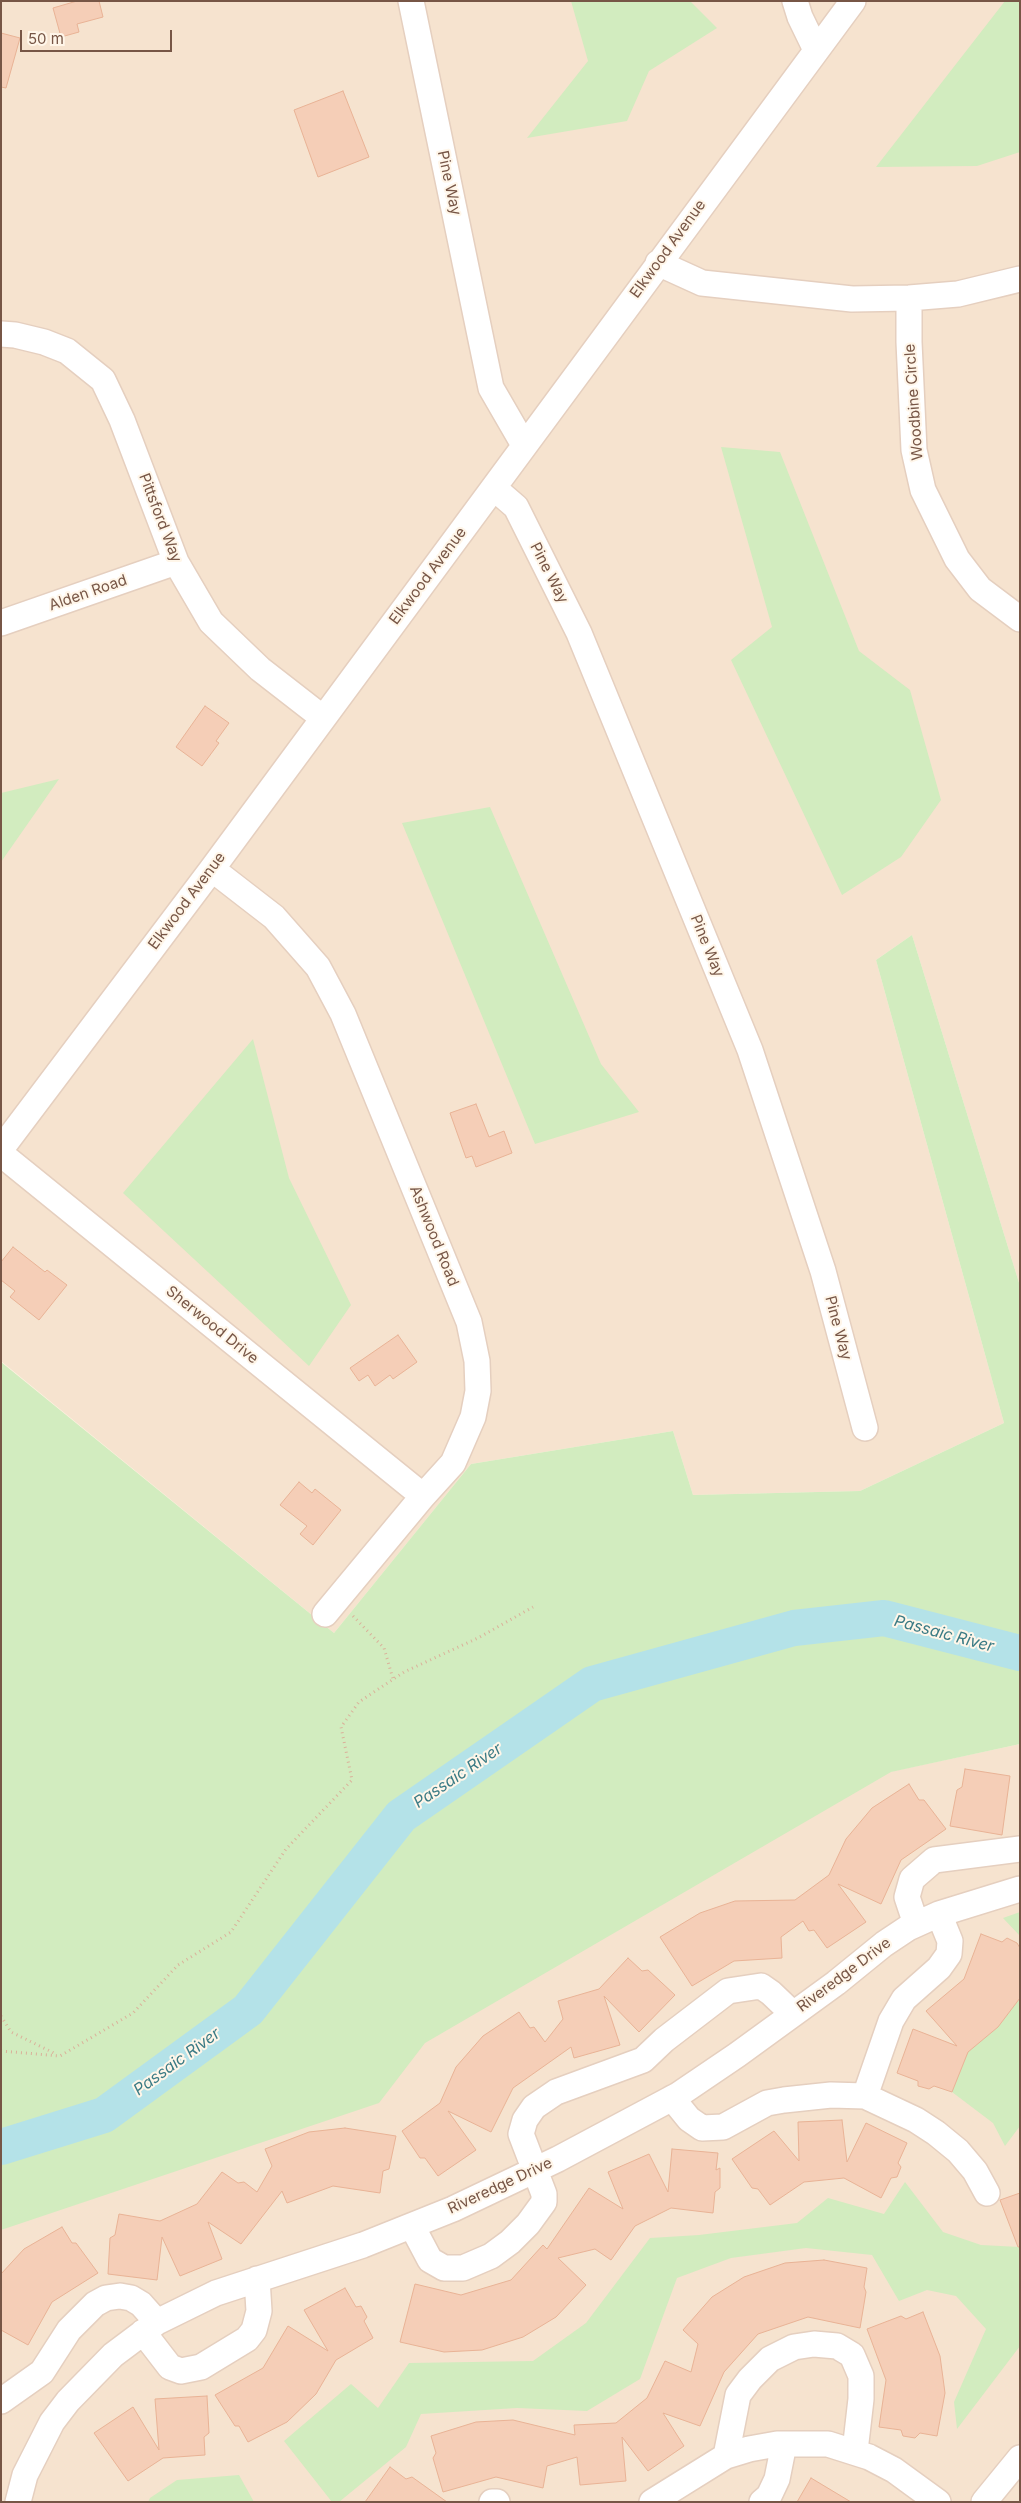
<!DOCTYPE html>
<html>
<head>
<meta charset="utf-8">
<style>
  body { margin:0 }
  #map { position:relative; width:1021px; height:2503px; overflow:hidden; background:#fef2e1; font-family:Inter,sans-serif }
  canvas { display:block }
  .frame { position:absolute; inset:0; border:2px solid #775646; pointer-events:none }
  .scale { position:absolute; left:20px; top:30px; width:152px; height:22px; box-sizing:border-box; border:2px solid #775646; border-top:0; padding-left:6px; font-size:15px; line-height:18px; white-space:nowrap; color:#775646; -webkit-text-stroke:4px #fff6e9; paint-order:stroke }
</style>
</head>
<body>
<div id="map">
<canvas width="1021" height="2503"></canvas>
<div class="frame"></div>
<div class="scale">50 m</div>
</div>
<script>
const g = document.querySelector('canvas').getContext('2d');
g.lineJoin = 'round';
function fill(path, color) { g.fillStyle = color; g.fill(path, 'evenodd'); }
const poly = rows => new Path2D(rows.map(r => 'M' + r).join(''));
function strokePath(path, color, width, dash) { g.strokeStyle = color; g.lineWidth = width; g.lineCap = dash ? 'butt' : 'round'; g.setLineDash(dash || []); g.stroke(path); }
function write(font, color, halo, rows, align = 'center') {
  g.font = font + ' Inter,sans-serif'; g.lineWidth = 4; g.setLineDash([]); g.textBaseline = 'middle'; g.strokeStyle = halo; g.fillStyle = color; for (const [text, x, y, turn = 0] of rows) {
    g.save(); g.translate(x, y); g.rotate((+turn || 0) * Math.PI / 180); g.textAlign = isNaN(turn) ? turn : align; if (halo) g.strokeText(text, 0, 0); g.fillText(text, 0, 0); g.restore();
  }
}
const residential = poly([
  [1,1,1020,1,1020,1286,912,935,876,960,1004,1423,860,1491,693,1495,673,1431,471,1464,334,1633,1,1361],
  [1020,1744,1020,2502,1,2502,1,2230,423,2043,889,1772]
]);
const green = poly([
  [571,1,690,1,717,28,649,71,627,121,527,138,588,61],
  [1005,1,1020,1,1020,152,977,166,876,167],
  [721,447,780,452,859,651,910,690,941,800,901,857,842,895,731,660,772,627],
  [59,779,1,862,1,863,1,793],
  [490,807,601,1064,639,1112,535,1144,402,823],
  [912,935,1020,1286,1020,1744,891,1772,425,2043,379,2103,1,2230,1,1362,334,1633,471,1464,673,1431,693,1495,860,1491,1004,1423,876,960],
  [253,1039,289,1178,351,1305,309,1366,123,1193],
  [1020,1912,1020,1936,1003,1918],
  [1020,1998,1020,2126,1005,2146,993,2123,952,2092,968,2052,998,2027],
  [905,2182,943,2232,981,2245,1020,2247,1020,2346,957,2429,954,2402,986,2329,956,2296,927,2290,899,2301,872,2255,806,2248,731,2258,677,2278,640,2379,587,2411,517,2408,421,2414,406,2447,339,2502,332,2502,284,2441,351,2384,378,2408,409,2363,533,2361,586,2323,650,2238,699,2235,797,2223,828,2198,884,2214],
  [239,2475,254,2502,148,2502,150,2498,177,2480]
]);
const river = poly([
  [1,2147,104,2115,248,2010,401,1816,592,1684,794,1628,884,1618,1020,1653]
]);
const building = poly([
  [77,1,99,1,103,17,77,24,79,32,61,37,53,8,77,1],
  [1,33,20,38,6,88,1,87,1,33],
  [343,91,369,157,318,177,294,110,343,91],
  [205,706,229,723,216,741,219,743,202,766,176,747,205,706],
  [476,1104,489,1137,504,1131,512,1153,476,1167,472,1156,466,1158,450,1113,476,1104],
  [13,1247,45,1272,47,1270,67,1285,39,1320,10,1297,15,1291,1,1280,1,1262,13,1247],
  [398,1335,417,1362,393,1379,390,1375,375,1386,368,1375,359,1381,350,1368,398,1335],
  [299,1482,312,1493,315,1489,341,1510,313,1545,300,1534,307,1526,280,1505,299,1482],
  [965,1769,1010,1776,1002,1835,950,1826,957,1790,962,1787,965,1769],
  [909,1784,919,1800,924,1800,946,1829,901,1860,881,1904,838,1884,866,1922,827,1948,814,1930,809,1931,803,1921,781,1937,782,1958,734,1961,692,1986,660,1937,700,1913,735,1901,795,1900,829,1875,846,1839,872,1808,909,1784],
  [981,1934,1002,1942,1007,1938,1017,1943,1020,1948,1020,1998,998,2027,968,2052,952,2092,934,2086,929,2089,918,2086,918,2081,897,2073,913,2029,957,2046,926,2011,964,1979,981,1934],
  [628,1958,642,1971,648,1970,675,1995,639,2032,604,1996,620,2045,574,2058,571,2047,513,2088,491,2132,448,2111,476,2150,438,2176,425,2158,420,2158,402,2131,440,2103,456,2067,483,2036,519,2012,530,2028,534,2027,545,2042,563,2019,558,2001,599,1989,628,1958],
  [842,2120,847,2162,866,2123,907,2143,898,2163,901,2167,897,2177,891,2178,881,2198,844,2178,804,2182,770,2205,758,2189,752,2188,732,2159,774,2131,799,2161,798,2122,842,2120],
  [345,2128,396,2136,389,2169,383,2171,380,2193,333,2186,287,2203,282,2191,241,2244,208,2222,222,2259,180,2276,162,2237,157,2280,108,2274,110,2238,115,2235,119,2214,160,2221,197,2204,222,2172,238,2183,244,2182,257,2192,272,2166,265,2149,309,2132,345,2128],
  [672,2149,718,2153,716,2170,720,2168,720,2188,715,2192,713,2213,671,2208,635,2226,611,2260,595,2249,558,2258,586,2285,556,2317,523,2337,482,2350,444,2352,400,2342,415,2284,461,2295,511,2280,543,2245,547,2249,589,2188,623,2209,608,2172,649,2154,668,2192,672,2149],
  [1020,2193,1020,2247,1018,2247,1000,2200,1020,2193],
  [62,2227,72,2243,76,2243,98,2273,52,2302,28,2345,1,2330,1,2274,24,2249,62,2227],
  [824,2260,867,2268,864,2287,866,2292,860,2328,808,2317,758,2334,724,2372,700,2426,663,2413,684,2446,648,2471,622,2437,626,2481,580,2485,577,2457,547,2466,543,2488,496,2477,443,2492,433,2458,436,2453,431,2436,476,2422,513,2420,575,2435,574,2425,616,2423,647,2398,665,2361,691,2372,698,2344,683,2330,712,2297,744,2277,785,2263,824,2260],
  [345,2288,356,2307,361,2306,367,2317,364,2321,373,2338,336,2360,316,2394,287,2422,248,2442,239,2426,235,2426,215,2395,263,2368,288,2326,328,2351,304,2310,345,2288],
  [923,2312,940,2356,945,2393,937,2436,920,2433,915,2438,903,2436,901,2430,879,2427,886,2380,867,2329,901,2316,906,2319,923,2312],
  [207,2396,209,2433,204,2437,205,2455,163,2458,128,2481,94,2433,133,2407,159,2450,155,2399,207,2396],
  [390,2467,406,2479,412,2477,447,2502,365,2502,390,2467],
  [811,2478,851,2502,797,2502,811,2478]
]);
const path = poly([
  [353,1616,384,1648,393,1679],
  [1,2016,11,2032,56,2054],
  [1,2051,60,2056,133,2013,178,1965,231,1932,286,1849,352,1780,341,1727,359,1702,404,1672,478,1638,533,1607]
]);
const minor = poly([
  [411,1,491,388,524,445],
  [795,1,800,17,816,50],
  [658,263,702,283,852,299,909,298,958,294,1020,279],
  [909,298,909,342,914,450,923,490,957,559,980,589,1020,619],
  [1,334,15,335,44,342,67,351,103,380,122,420,176,562,211,622,260,669,323,718],
  [494,488,516,507,579,633,750,1050,823,1271,865,1428],
  [1,623,176,562],
  [212,869,274,917,318,967,343,1014,469,1322,477,1361,478,1391,473,1417,453,1463,423,1496,325,1614],
  [1,1149,212,869,853,1],
  [1,1154,423,1496],
  [916,1924,907,1897,912,1879,934,1860,1020,1849],
  [865,2096,891,2021,904,1999,939,1968,949,1954,950,1941,939,1914],
  [672,2098,689,2119,702,2128,723,2127,767,2103,784,2100,831,2095,865,2096,916,2120,936,2133,958,2151,975,2171,987,2193],
  [412,2226,430,2260,444,2268,463,2268,491,2256,510,2242,528,2224,544,2202,544,2194,521,2134,525,2120,534,2107,556,2092,643,2060,664,2040,728,1991,761,1986,771,1993,793,2014],
  [143,2332,170,2367,181,2371,201,2367,247,2339,254,2330,259,2311,257,2279],
  [1,2401,42,2372,69,2330,95,2304,106,2298,120,2296,131,2298,141,2304,157,2322],
  [726,2456,738,2395,750,2379,770,2359,794,2347,814,2344,837,2346,852,2355,861,2376,861,2399,855,2451],
  [18,2502,25,2475,52,2422,68,2401,113,2355,157,2322,216,2293,363,2245,453,2209,558,2159,678,2095,737,2055,836,1983,884,1944,908,1928,939,1914,1020,1889],
  [492,2502,497,2502],
  [652,2502,726,2456,749,2449,777,2444,828,2444,869,2457,894,2470,938,2502],
  [762,2502,769,2496,777,2479,784,2444],
  [984,2502,1020,2458]
]);
const streetNames = [
  ["Pine Way",449,183,78],
  ["Elkwood Avenue",668,249,-54],
  ["Woodbine Circle",914,402,-94],
  ["Pittsford Way",160,518,69],
  ["Pine Way",549,573,63],
  ["Elkwood Avenue",428,576,-53],
  ["Alden Road",88,593,-19],
  ["Elkwood Avenue",187,901,-53],
  ["Pine Way",707,946,68],
  ["Ashwood Road",434,1236,68],
  ["Sherwood Drive",212,1325,39],
  ["Pine Way",838,1328,75],
  ["Riveredge Drive",844,1975,-37],
  ["Riveredge Drive",500,2186,-25]
];
const waterNames = [
  ["Passaic River",944,1634,15],
  ["Passaic River",458,1776,-34],
  ["Passaic River",177,2062,-36]
];
fill(residential, '#f6e3cf');
fill(green, '#d2ecbf');
strokePath(river, '#b4e2e8', 36);
fill(building, '#f5ceb7');
strokePath(building, '#e9b396', 1);
strokePath(minor, '#e5cfbf', 28);
strokePath(path, '#dab19a', 3, [1, 4]);
strokePath(minor, '#fff', 25);
write('15px', '#775646', '#fff6e9', streetNames);
write('italic 16px', '#3b7b85', '#fff6e9', waterNames);
</script>
</body>
</html>
